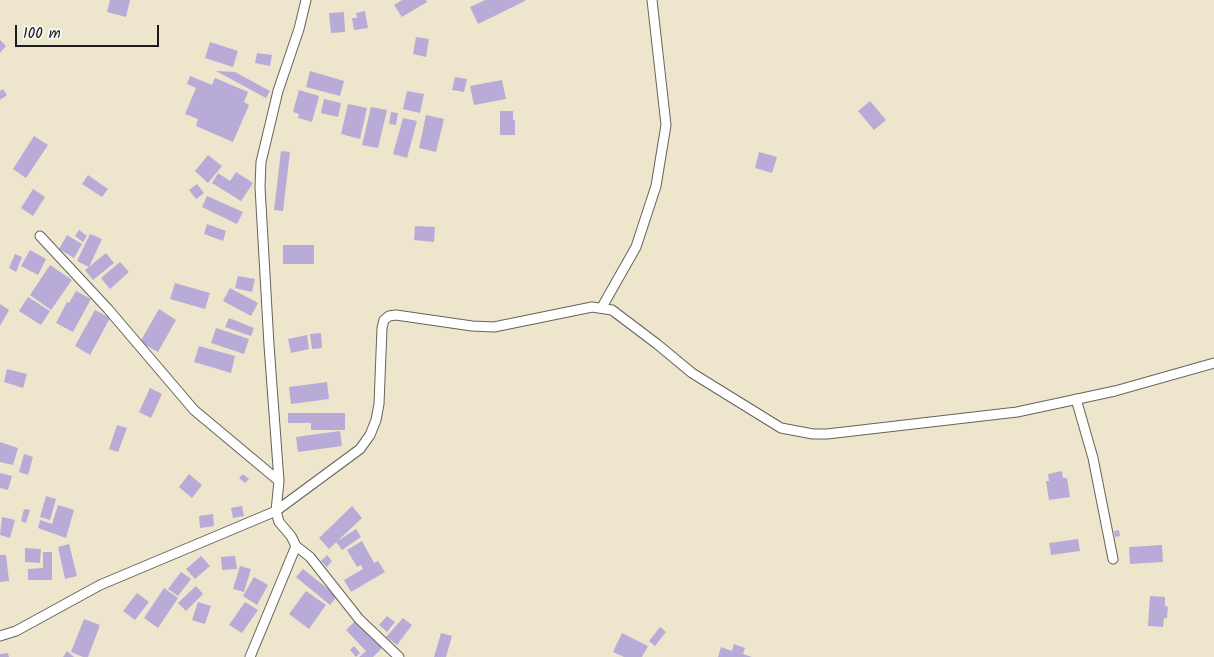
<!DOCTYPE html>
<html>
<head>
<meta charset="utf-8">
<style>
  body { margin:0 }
  #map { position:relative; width:1214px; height:657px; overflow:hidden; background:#ede6cc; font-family:Kalam,sans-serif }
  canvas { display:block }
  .scale { position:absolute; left:15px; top:25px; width:144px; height:22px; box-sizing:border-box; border:2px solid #1c1c1c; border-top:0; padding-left:6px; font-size:15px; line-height:18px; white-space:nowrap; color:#1c1c1c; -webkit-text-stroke:4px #f6f6f2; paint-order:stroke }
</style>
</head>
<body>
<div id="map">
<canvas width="1214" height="657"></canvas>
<div class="scale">100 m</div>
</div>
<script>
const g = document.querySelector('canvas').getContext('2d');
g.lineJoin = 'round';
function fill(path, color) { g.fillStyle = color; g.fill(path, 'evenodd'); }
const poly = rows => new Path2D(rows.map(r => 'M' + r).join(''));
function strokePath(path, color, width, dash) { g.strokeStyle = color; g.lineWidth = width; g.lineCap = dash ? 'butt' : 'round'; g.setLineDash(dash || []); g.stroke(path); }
const building = poly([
  [110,0,130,0,126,17,107,12],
  [402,0,426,0,427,2,402,17,394,5],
  [485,0,525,0,525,1,478,24,470,7],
  [365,11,368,28,354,30,352,18,357,18,356,13],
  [344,12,345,32,331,33,329,13],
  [416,37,429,39,426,57,413,54],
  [0,40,6,46,0,53],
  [210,42,238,51,233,67,205,58],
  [257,53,272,55,270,66,255,63],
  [216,71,235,72,270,91,266,98],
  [310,71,344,81,340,96,306,87],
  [190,76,212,85,215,78,248,92,244,102,249,105,233,142,196,126,198,119,185,114,196,88,187,84],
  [455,77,467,79,464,92,452,90],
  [502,80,506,99,474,105,470,86],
  [3,89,7,95,0,100,0,91],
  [299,90,319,96,312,122,298,118,299,114,293,112],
  [407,91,424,94,420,113,403,109],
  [324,99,341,103,338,117,321,113],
  [870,101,886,120,874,130,858,111],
  [348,104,367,108,360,139,341,134],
  [371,107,387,110,378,148,362,145],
  [500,111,513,111,513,120,515,120,515,135,500,135],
  [391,112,398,113,396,125,389,124],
  [426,115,444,119,436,152,419,148],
  [403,118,417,121,407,158,393,154],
  [34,136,48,145,26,178,13,169],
  [281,151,290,152,283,211,274,210],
  [759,152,777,157,772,173,755,168],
  [208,155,222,166,208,183,195,171],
  [236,172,253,183,241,201,212,183,218,173,230,181],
  [88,175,108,189,102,197,82,184],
  [197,184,204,193,196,199,189,190],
  [33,189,45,197,33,216,21,208],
  [207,196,243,212,237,224,202,207],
  [207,224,226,231,223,241,204,234],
  [415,226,435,227,434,242,414,240],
  [79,230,87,236,83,242,75,236],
  [90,234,102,239,89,267,77,261],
  [67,235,82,244,74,258,59,249],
  [283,245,314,245,314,264,283,264],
  [30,250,46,259,38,275,21,266],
  [106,253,114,263,93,280,85,270],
  [15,254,22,257,16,272,9,268],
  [120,262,129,272,110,289,101,278],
  [50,265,72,280,51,310,30,295],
  [238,276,255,279,252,292,235,288],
  [175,283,210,293,205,309,170,299],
  [230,288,258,303,251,316,223,301],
  [76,291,91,299,73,332,56,323,67,302,69,303],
  [28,297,50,311,41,325,19,311],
  [0,304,9,310,0,326],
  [159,309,176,320,158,352,140,342],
  [95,310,110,318,90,355,75,346],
  [229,318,254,328,251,336,225,327],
  [216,328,249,339,244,354,211,343],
  [321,333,322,348,312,349,310,334],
  [307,335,309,349,291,353,288,339],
  [199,346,235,356,231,373,194,362],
  [7,369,27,374,23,388,4,382],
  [327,382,329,399,291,404,289,387],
  [150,388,162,394,151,418,139,412],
  [288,413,345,413,345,430,311,430,311,423,288,423],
  [117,425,127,428,118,452,109,449],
  [340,431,342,446,298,452,296,437],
  [0,442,18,448,13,465,0,462],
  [24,454,33,457,28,475,19,472],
  [1062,471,1063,478,1067,478,1070,497,1049,500,1046,481,1049,481,1048,474],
  [0,473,12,476,8,490,0,488],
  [189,474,202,485,192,498,179,487],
  [243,474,249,479,245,483,239,478],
  [46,496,56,499,50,520,40,517],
  [58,505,74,510,66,538,38,528,40,520,52,524],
  [242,506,244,516,233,518,231,508],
  [352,506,362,518,329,549,319,538],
  [24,509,30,510,26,523,21,521],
  [213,514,214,526,200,528,199,516],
  [2,517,15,520,10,538,0,535],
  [356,529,361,537,342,550,336,542],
  [1119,530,1120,536,1115,537,1114,531],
  [1078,539,1080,551,1051,555,1049,543],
  [362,541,374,563,378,561,385,572,351,592,344,580,363,569,361,565,357,567,347,550],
  [69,544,77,576,65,579,58,547],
  [1162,545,1163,562,1130,564,1129,547],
  [25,548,41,549,40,563,25,562],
  [43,552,52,552,52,580,28,580,28,569,43,568],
  [0,555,6,555,9,581,0,582],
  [327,555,332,561,327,567,321,561],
  [201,556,210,566,195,579,186,569],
  [235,556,237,569,222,570,221,557],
  [240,566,251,569,244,592,233,589],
  [303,569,337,596,330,605,296,577],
  [181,572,191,579,178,596,168,589],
  [254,577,268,585,257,605,243,596],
  [196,586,203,594,186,611,178,603],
  [164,588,178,598,158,628,144,618],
  [306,591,326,605,309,629,289,614],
  [137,593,149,602,135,620,123,611],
  [1150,596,1165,597,1165,606,1168,607,1167,618,1164,618,1163,627,1148,626],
  [198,602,211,606,205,624,192,620],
  [245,602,258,610,242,633,229,625],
  [387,616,395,622,387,632,379,625],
  [403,618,412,625,397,645,386,637],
  [84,619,100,625,88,657,83,657,71,652],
  [356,620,382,648,373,657,359,657,366,651,346,630],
  [660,627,666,632,655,646,649,641],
  [441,633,452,636,446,657,434,657],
  [622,633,648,646,642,657,624,657,613,652],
  [734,644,745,648,743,654,752,657,718,657,721,647,732,651],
  [354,646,360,653,356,657,350,650],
  [67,651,74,657,63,657],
  [8,653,9,657,0,657,0,654]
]);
const minor = poly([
  [40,236,108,309,194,410,279,481],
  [602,307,636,247,656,186,666,125,652,0],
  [1076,399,1093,458,1113,559],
  [296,546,310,557,359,619,399,657],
  [0,636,16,631,100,585,276,511,360,449,370,435,376,420,379,404,382,328,384,320,389,316,396,315,472,326,494,327,592,307,612,310,657,344,692,373,781,428,813,434,827,434,1017,412,1115,391,1214,363],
  [250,657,296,546,291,536,279,522,276,511,279,481,269,345,260,187,261,162,278,91,299,29,306,0]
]);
fill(building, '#b8abd7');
strokePath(minor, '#65635a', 11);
strokePath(minor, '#fff', 9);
</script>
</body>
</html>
